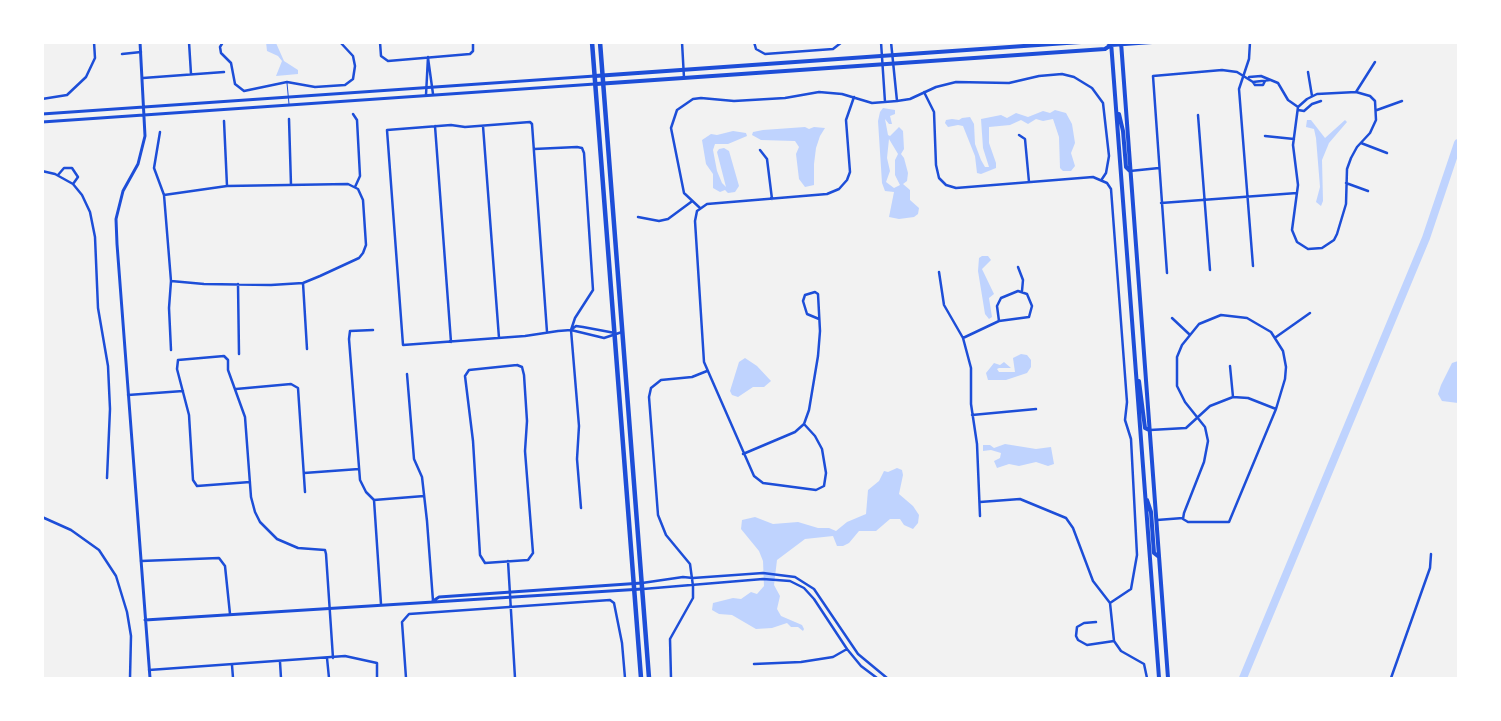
<!DOCTYPE html>
<html>
<head>
<meta charset="utf-8">
<style>
  body { margin:0 }
  #map { position:relative; width:1501px; height:721px; overflow:hidden; background:#f2f2f2; font-family:"Open Sans",sans-serif }
  canvas { display:block }
  .frame { position:absolute; inset:0; border:44px solid #fff; pointer-events:none }
</style>
</head>
<body>
<div id="map">
<canvas width="1501" height="721"></canvas>
<div class="frame"></div>
</div>
<script>
const g = document.querySelector('canvas').getContext('2d');
g.lineJoin = 'round';
function fill(path, color) { g.fillStyle = color; g.fill(path, 'evenodd'); }
const poly = rows => new Path2D(rows.map(r => 'M' + r).join(''));
function strokePath(path, color, width, dash) { g.strokeStyle = color; g.lineWidth = width; g.lineCap = dash ? 'butt' : 'round'; g.setLineDash(dash || []); g.stroke(path); }
const water = poly([
  [266,42,276,43,284,61,298,70,298,74,276,76,282,61,278,56,267,51],
  [883,108,895,110,895,114,890,116,892,124,889,124,885,119,888,135,890,136,899,127,903,131,904,149,901,154,904,158,908,173,907,181,903,184,910,190,910,200,919,208,918,214,914,217,899,219,889,217,894,192,885,191,882,183,878,121,880,112],
  [889,139,898,154,895,160,895,175,900,185,894,188,886,182,890,171,887,158],
  [1055,110,1066,113,1072,124,1075,143,1071,153,1075,166,1071,171,1063,171,1060,168,1059,137,1053,119,1043,121,1036,119,1028,124,1021,120,1010,125,989,127,989,143,996,163,996,168,981,174,977,173,975,156,963,126,958,125,948,127,945,123,946,120,952,119,959,120,962,118,970,117,974,124,975,144,981,160,985,167,989,167,983,148,981,119,1001,115,1007,118,1016,113,1028,117,1043,111,1050,113],
  [1307,120,1311,120,1325,138,1345,120,1347,122,1329,143,1322,160,1323,201,1321,206,1316,202,1320,187,1316,138,1314,129,1306,127],
  [805,127,809,129,814,127,825,128,820,136,816,148,814,164,814,185,805,187,799,179,796,154,799,147,795,141,761,140,752,135,753,132,763,130],
  [733,131,746,133,747,136,728,144,715,144,713,150,717,171,722,183,726,187,717,152,719,149,724,148,729,151,739,186,735,192,728,193,725,190,720,192,713,188,713,174,706,164,702,140,711,134,717,135],
  [982,256,988,256,991,260,982,269,994,294,989,298,992,317,989,319,985,314,978,271,979,258],
  [1021,354,1027,355,1031,360,1031,367,1027,373,1006,380,988,380,986,373,994,363,1000,365,1004,362,1011,368,999,368,997,369,999,372,1015,372,1013,358],
  [745,358,757,366,771,381,764,387,753,387,738,397,732,395,730,391,739,362],
  [1458,361,1458,403,1442,401,1438,394,1441,385,1452,363],
  [1005,444,1036,449,1051,447,1054,464,1048,466,1036,462,1019,466,1009,464,997,468,994,461,1000,458,1001,453,991,450,983,451,983,445,990,445,994,448],
  [897,468,902,470,903,475,899,494,913,506,919,515,918,523,913,529,904,525,900,519,890,519,876,531,859,531,849,543,843,546,837,546,833,536,805,539,777,560,774,585,780,596,777,609,781,616,802,625,804,629,803,631,798,627,791,627,787,623,772,628,756,629,732,615,719,614,712,610,713,603,733,598,741,599,751,592,757,594,764,586,763,561,759,551,741,529,742,520,755,517,773,524,798,522,818,528,829,528,836,531,847,522,866,514,868,490,879,481,884,471,888,472]
]);
const river = poly([
  [1243,678,1426,238,1458,143]
]);
const service = poly([
  [287,83,289,104]
]);
const minor = poly([
  [189,42,191,74],
  [223,42,220,47,221,53,231,63,235,84,244,91,287,82,315,87,345,85,353,79,355,66,353,56,340,42],
  [380,42,381,56,388,61,470,54,473,51,473,42],
  [682,42,684,78],
  [754,42,756,49,765,54,833,49,842,42],
  [881,42,885,102],
  [891,42,897,101],
  [1250,42,1249,59,1239,89,1253,266],
  [122,54,141,52],
  [428,58,433,94],
  [1308,72,1312,96],
  [1249,77,1261,76,1278,83,1288,100,1298,107],
  [143,78,224,72],
  [1253,82,1255,85,1263,85,1265,81],
  [924,92,934,112,936,165,939,178,946,185,956,188,1093,177,1107,183,1111,189,1127,402,1125,420,1131,439,1137,555,1131,589,1110,603],
  [1356,92,1370,96,1375,101,1376,120,1370,133,1357,147,1351,158,1347,169,1346,204,1337,234,1334,240,1322,248,1308,249,1297,242,1292,230,1298,185,1293,145,1298,107,1307,99,1317,94,1356,92],
  [1356,92,1375,62],
  [426,95,428,57],
  [42,99,67,95,86,77,95,58,94,42],
  [1298,110,1304,111,1312,104,1321,101],
  [1377,110,1402,101],
  [353,114,357,120,360,176,355,187],
  [1198,115,1210,270],
  [289,119,291,185],
  [224,121,227,186],
  [435,126,451,342],
  [483,126,499,338],
  [160,132,154,168,164,195,171,281,169,308,171,350],
  [1019,135,1025,139,1029,182],
  [1265,136,1294,139],
  [1361,143,1387,153],
  [534,149,577,147,582,148,584,153,593,290,575,318,571,330,579,426,577,459,581,508],
  [760,150,767,159,772,199],
  [42,171,55,174,73,184,82,195,90,212,95,237,98,308,108,366,110,409,107,478],
  [1130,171,1159,168],
  [58,175,64,168,72,168,78,177,73,184],
  [1346,183,1368,191],
  [164,195,227,186,348,184,358,189,363,200,366,245,363,253,359,258,320,276,303,283,271,285,204,284,171,281],
  [1161,203,1297,193],
  [700,208,684,193,671,128,677,110,693,99,701,98,734,101,785,98,819,92,842,94,872,103,897,101,910,99,936,87,956,82,1009,83,1039,76,1062,74,1074,77,1092,88,1103,103,1109,156,1106,173,1102,179],
  [638,217,659,221,668,219,691,202],
  [1018,267,1023,280,1022,291],
  [939,272,944,305,963,338,971,368,971,404,977,444,980,516],
  [1167,273,1153,76,1222,70,1237,72,1253,82,1270,80],
  [303,283,307,349],
  [238,284,239,354],
  [1221,315,1247,318,1271,332,1283,351,1286,367,1285,379,1276,409,1229,522,1188,522,1183,519,1184,513,1204,462,1208,441,1205,427,1185,402,1177,386,1177,357,1182,345,1199,324,1221,315],
  [1172,318,1189,334],
  [572,329,576,326,583,327,615,333],
  [373,330,350,331,349,339,360,480,366,492,374,500,381,604],
  [547,332,532,124,530,122,465,127,451,125,387,130,403,345,525,336,558,331,571,330,604,338,622,332],
  [1276,337,1310,313],
  [963,338,999,321,1029,317,1032,306,1027,294,1018,291,1001,298,997,306,999,321],
  [517,365,522,367,524,375,527,421,525,451,533,553,528,560,485,563,480,555,473,441,465,376,469,370,517,365],
  [1230,366,1233,397],
  [407,374,414,459,422,477,427,521,433,601],
  [236,389,291,384,298,388,305,492],
  [128,395,183,391],
  [972,415,1036,409],
  [804,424,815,436,822,449,826,473,824,486,816,490,763,483,754,476,704,362,695,221,697,211,707,204,827,194,839,189,847,180,850,172,846,120,854,97],
  [1150,430,1186,428,1210,406,1233,397,1248,398,1276,409],
  [743,454,795,432,804,424,809,410,818,356,820,331,818,294,815,292,805,295,803,301,807,314,819,319],
  [304,473,359,469],
  [250,482,197,486,193,480,189,415,177,369,178,360,224,356,228,360,228,370,245,417,251,497,255,512,260,522,277,539,298,548,325,550,326,554,333,658],
  [374,500,424,496],
  [980,502,1020,499,1066,518,1073,528,1093,581,1110,603],
  [42,517,71,530,99,550,116,576,127,612,131,636,130,678],
  [1157,520,1183,518],
  [141,561,219,558,225,566,230,614],
  [508,561,515,678],
  [642,583,683,577,693,578,763,573,795,577,814,589,858,654,887,678],
  [643,589,763,579,790,581,804,588,814,599,847,649,861,666,877,678],
  [1110,603,1114,641,1121,651,1144,664,1147,678],
  [1096,622,1084,623,1077,627,1076,636,1078,640,1087,645,1114,641],
  [327,658,329,678],
  [280,662,281,678],
  [754,664,801,662,833,657,847,649],
  [232,665,233,678],
  [149,670,345,656,377,663,377,678],
  [406,678,402,622,409,614,610,600,614,603,622,643,625,678],
  [671,678,670,639,693,598,693,586,690,564,666,535,658,515,649,397,651,388,661,380,692,377,707,371],
  [1391,678,1430,568,1431,554]
]);
const tertiary = poly([
  [140,42,145,136,138,164,123,191,116,219,117,244,150,678],
  [42,114,595,76],
  [42,122,595,84],
  [433,601,439,597,642,583],
  [145,620,642,589]
]);
const secondary = poly([
  [1107,42,1111,45,1152,42],
  [1111,42,1159,678],
  [1121,42,1168,678],
  [595,76,1081,42],
  [596,84,1105,49,1111,45],
  [1119,114,1123,131,1126,167,1130,171],
  [1139,381,1145,428,1149,430],
  [1147,500,1151,512,1154,553,1159,557]
]);
const primary = poly([
  [592,42,641,678],
  [600,42,649,678]
]);
fill(water, '#bfd3fe');
strokePath(river, '#bfd3fe', 8);
strokePath(service, '#1d4ed8', 1);
strokePath(minor, '#1d4ed8', 2.5);
strokePath(tertiary, '#1d4ed8', 3);
strokePath(secondary, '#1d4ed8', 4);
strokePath(primary, '#1d4ed8', 4.5);
</script>
</body>
</html>
